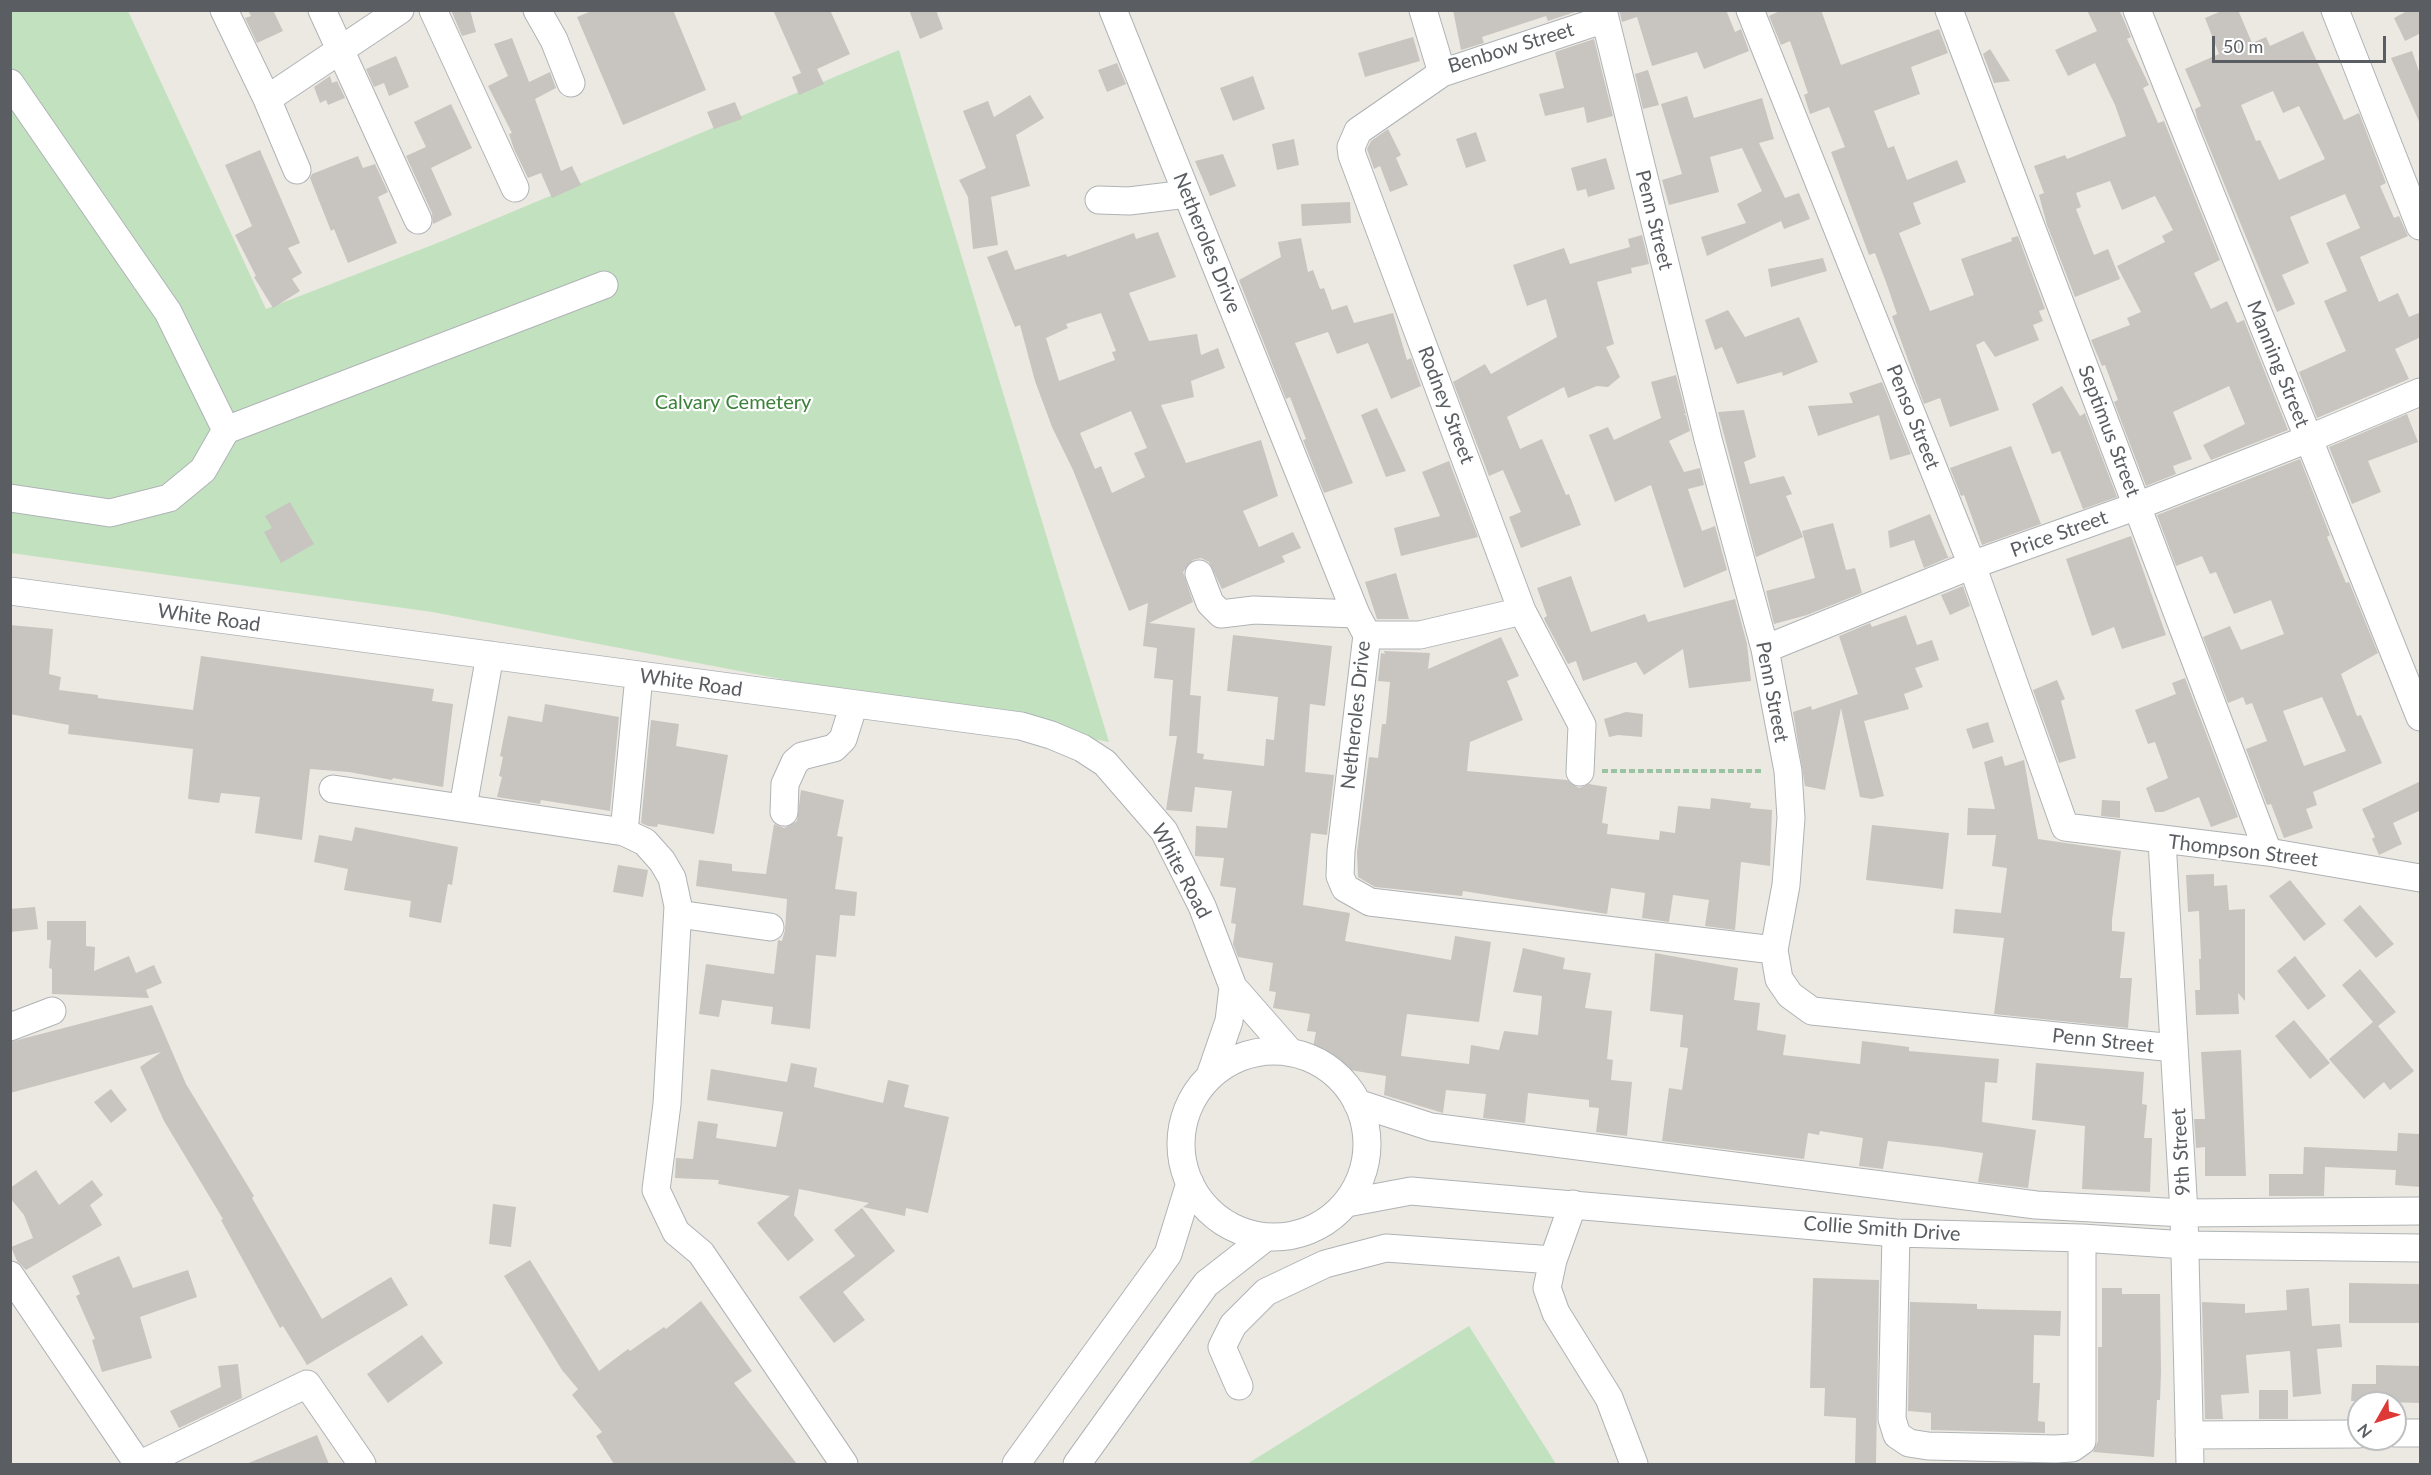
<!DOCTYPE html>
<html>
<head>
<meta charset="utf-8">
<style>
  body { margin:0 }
  #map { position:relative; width:2431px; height:1475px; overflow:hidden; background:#ece9e2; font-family:Lato,sans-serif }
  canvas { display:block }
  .frame { position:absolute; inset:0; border:12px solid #5a5e62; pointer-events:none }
  .north { position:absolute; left:2347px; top:1391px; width:60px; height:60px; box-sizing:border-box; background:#fff; border:2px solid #bdbfc0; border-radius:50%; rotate:231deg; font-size:16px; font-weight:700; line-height:24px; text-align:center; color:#5a5e62 }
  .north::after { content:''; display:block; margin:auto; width:21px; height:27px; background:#dd3937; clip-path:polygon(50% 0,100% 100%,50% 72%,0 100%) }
  .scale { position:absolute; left:2212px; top:36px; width:174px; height:27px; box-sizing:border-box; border:3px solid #5a5e62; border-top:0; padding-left:8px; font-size:18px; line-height:21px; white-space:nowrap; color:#5a5e62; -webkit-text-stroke:4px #fff; paint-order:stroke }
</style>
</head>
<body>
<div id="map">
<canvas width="2431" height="1475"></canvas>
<div class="frame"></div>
<div class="north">N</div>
<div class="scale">50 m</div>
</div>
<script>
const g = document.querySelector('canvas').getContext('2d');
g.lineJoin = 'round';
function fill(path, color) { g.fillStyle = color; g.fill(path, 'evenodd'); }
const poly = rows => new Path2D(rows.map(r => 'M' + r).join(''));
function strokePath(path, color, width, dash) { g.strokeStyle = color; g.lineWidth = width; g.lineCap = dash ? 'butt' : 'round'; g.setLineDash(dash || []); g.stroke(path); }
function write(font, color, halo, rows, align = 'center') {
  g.font = font + ' Lato,sans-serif'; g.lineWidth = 4.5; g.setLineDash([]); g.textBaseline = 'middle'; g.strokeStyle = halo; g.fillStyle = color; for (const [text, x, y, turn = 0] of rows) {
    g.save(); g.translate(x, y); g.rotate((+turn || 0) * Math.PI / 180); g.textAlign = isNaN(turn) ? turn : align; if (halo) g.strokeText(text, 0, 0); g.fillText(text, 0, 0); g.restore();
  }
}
const green = poly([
  [11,11,128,11,266,309,440,242,899,50,1109,742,432,612,11,553],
  [1469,1326,1556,1464,1247,1464]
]);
const building = poly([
  [248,10,273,10,283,31,257,43,245,18,251,16],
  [451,10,470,10,476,32,462,36],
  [594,10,673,10,706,90,623,125,577,17],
  [773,10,830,10,850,54,817,69,824,84,799,95,792,77,801,73],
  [909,10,936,10,943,29,920,39],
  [1453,10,1581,10,1548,21,1546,16,1482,37,1484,43,1461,50],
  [1619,10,1726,10,1735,32,1741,29,1749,51,1704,69,1697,52,1652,66,1637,17,1622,22],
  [1782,10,1821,10,1841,65,1939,29,1948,53,1911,67,1920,94,1874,111,1888,148,1894,146,1907,180,1957,160,1966,182,1913,203,1921,224,1899,233,1930,311,1974,295,1961,259,2012,241,2011,238,2018,236,2045,309,2039,311,2043,321,2033,325,2039,340,1995,357,1984,341,1976,345,1999,410,1950,427,1940,398,1924,404,1892,316,1897,314,1886,282,1875,253,1869,255,1831,152,1845,147,1829,107,1810,114,1804,95,1808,93,1790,41,1781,45,1769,16],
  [2087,10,2119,10,2123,18,2131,37,2127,39,2149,85,2143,88,2158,123,2164,121,2220,260,2194,273,2211,309,2227,301,2237,323,2244,320,2288,430,2211,460,2203,445,2245,424,2229,386,2173,412,2192,459,2173,466,2176,474,2146,486,2114,402,2118,400,2105,365,2102,366,2091,340,2130,325,2127,318,2141,312,2117,266,2165,242,2162,236,2173,230,2155,196,2122,210,2110,181,2076,193,2081,207,2076,209,2094,255,2108,249,2120,279,2075,297,2047,225,2039,195,2044,193,2034,166,2065,155,2067,159,2126,136,2115,105,2095,63,2068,76,2055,50,2097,31],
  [2224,10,2238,10,2252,43,2266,37,2270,46,2303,31,2344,120,2359,113,2386,183,2380,186,2394,218,2399,216,2408,236,2360,257,2379,302,2398,293,2409,317,2421,312,2421,337,2395,349,2409,379,2317,418,2299,372,2346,351,2324,301,2347,291,2326,243,2360,228,2345,194,2290,217,2309,263,2282,275,2295,304,2277,312,2197,118,2195,109,2201,106,2185,69,2219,54,2205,18],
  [2273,91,2283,113,2299,106,2325,159,2279,180,2260,140,2256,141,2241,105],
  [2409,10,2421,10,2421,33,2405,41,2394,18],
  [1413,37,1420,61,1365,77,1358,53],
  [512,38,529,82,550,72,556,88,535,99,561,171,572,166,581,185,552,198,541,173,528,178,514,149,509,134,512,133,488,86,508,76,494,44],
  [1594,39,1613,116,1587,123,1584,107,1545,116,1539,94,1564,88,1555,52],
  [1990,49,2010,81,1994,83,1983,54],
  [2412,51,2421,77,2421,126,2391,58],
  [396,56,409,87,389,96,384,83,374,87,366,69],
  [1117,63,1126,84,1107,92,1098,70],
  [1648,70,1659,105,1643,109,1635,74],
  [330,76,332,83,337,81,345,98,328,105,326,100,320,103,314,87],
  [1253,76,1265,109,1233,121,1220,88],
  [1030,95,1044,118,1016,135,1030,186,991,197,998,245,973,249,968,197,959,180,986,168,963,111,988,101,994,117],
  [1687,96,1694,118,1762,98,1774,139,1759,143,1785,198,1799,193,1810,219,1784,229,1781,221,1707,256,1701,237,1746,223,1737,204,1762,191,1742,148,1710,157,1719,192,1669,205,1662,180,1682,174,1661,104],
  [735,102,742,119,714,129,707,112],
  [451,104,472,148,431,168,452,215,433,224,432,213,406,156,426,147,414,122],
  [1388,129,1401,155,1396,158,1408,185,1390,192,1380,166,1374,169,1367,149,1371,141],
  [1476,132,1486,161,1466,168,1456,139],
  [1294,139,1299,165,1277,170,1272,144],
  [260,150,300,243,288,248,302,273,292,279,300,291,273,308,254,277,256,276,235,235,252,226,225,165],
  [1223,154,1236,186,1210,196,1195,161],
  [358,156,363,168,375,164,388,192,378,197,397,243,348,263,334,229,331,231,310,178,312,174],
  [1606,158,1615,189,1588,197,1586,189,1577,191,1571,168],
  [1350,202,1351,223,1302,226,1301,204],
  [1158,232,1176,277,1129,293,1149,341,1197,334,1201,355,1218,348,1225,368,1191,381,1194,397,1161,405,1186,463,1261,440,1278,496,1243,511,1259,547,1293,532,1301,548,1282,556,1285,562,1222,589,1209,562,1201,558,1193,560,1183,572,1193,602,1149,623,1195,628,1190,695,1201,696,1197,753,1204,754,1203,759,1264,766,1266,739,1274,740,1278,697,1227,691,1233,635,1332,646,1325,706,1310,704,1305,772,1334,775,1327,835,1311,833,1303,905,1350,913,1345,941,1451,960,1455,936,1491,942,1479,1022,1407,1014,1401,1056,1469,1064,1471,1045,1499,1050,1504,1031,1538,1035,1542,996,1513,992,1523,948,1565,958,1563,969,1591,973,1585,1008,1612,1011,1607,1059,1613,1060,1611,1080,1632,1082,1627,1136,1596,1132,1599,1108,1589,1107,1589,1100,1528,1093,1525,1123,1483,1118,1486,1094,1446,1090,1443,1113,1384,1095,1386,1076,1338,1068,1312,1052,1316,1032,1307,1031,1310,1014,1273,1008,1276,992,1269,991,1273,963,1238,957,1233,944,1236,924,1231,923,1236,888,1220,886,1224,858,1195,856,1196,826,1227,828,1232,791,1195,787,1192,812,1166,810,1177,736,1169,736,1173,680,1154,678,1157,648,1143,646,1148,603,1129,611,1073,470,1052,427,1035,381,1020,325,1015,327,987,257,1007,250,1015,270,1066,254,1067,257,1134,233,1136,239],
  [1101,313,1116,351,1112,352,1115,360,1059,381,1046,338,1068,328,1066,324],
  [1131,411,1147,448,1134,453,1145,477,1112,493,1101,466,1095,469,1080,433],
  [1642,235,1649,264,1631,268,1632,273,1597,282,1614,344,1606,347,1620,377,1608,387,1597,386,1568,398,1564,387,1507,417,1520,449,1542,439,1566,495,1569,494,1581,525,1521,548,1509,517,1521,512,1503,470,1489,476,1453,382,1485,364,1491,374,1557,337,1546,299,1527,306,1513,265,1564,248,1570,264,1630,247,1628,239],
  [1301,238,1308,272,1313,270,1320,289,1324,288,1332,310,1347,305,1354,323,1393,313,1407,360,1411,358,1421,386,1391,399,1368,343,1337,354,1328,332,1295,343,1353,483,1324,493,1303,440,1306,439,1290,397,1286,399,1239,280,1281,257,1278,242],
  [1823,258,1827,271,1771,287,1768,269],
  [1728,310,1745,337,1799,317,1818,362,1783,376,1782,372,1737,384,1722,347,1715,350,1705,320],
  [1676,375,1686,414,1683,415,1686,415,1690,431,1669,441,1684,472,1700,468,1704,485,1688,489,1702,531,1715,526,1727,570,1684,588,1651,485,1615,502,1589,435,1608,427,1614,440,1661,418,1651,382],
  [1882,382,1911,454,1890,460,1879,415,1818,436,1808,406,1853,403,1849,393],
  [2062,386,2080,416,2085,413,2117,497,2083,509,2060,451,2052,454,2032,404],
  [1377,408,1406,471,1386,477,1361,415],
  [1744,410,1756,457,1744,462,1750,484,1784,476,1792,494,1786,496,1803,537,1756,557,1718,412],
  [2407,414,2418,442,2368,461,2381,492,2352,504,2329,447],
  [2011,446,2041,524,1982,545,1964,495,1961,496,1950,468],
  [2300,459,2330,535,2327,537,2346,583,2349,582,2378,653,2341,674,2357,716,2361,715,2382,763,2313,792,2317,805,2306,809,2313,828,2284,838,2271,804,2267,805,2246,749,2267,741,2252,703,2246,705,2243,697,2228,703,2203,637,2230,626,2241,650,2284,634,2271,600,2234,614,2216,572,2210,574,2202,556,2176,566,2157,515],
  [2322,697,2346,751,2304,766,2283,711],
  [1449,461,1478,537,1401,556,1394,528,1440,516,1422,472],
  [290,502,314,544,281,563,264,532,272,528,265,516],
  [1930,514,1948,557,1952,556,1924,568,1914,540,1890,548,1888,531],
  [1833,523,1846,570,1855,568,1862,593,1807,615,1774,624,1766,591,1815,578,1802,531],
  [2131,536,2166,635,2122,649,2114,627,2092,636,2066,559],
  [1396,573,1409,619,1377,619,1365,582],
  [1571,576,1591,632,1645,614,1648,622,1735,599,1747,644,1751,681,1689,688,1683,649,1644,675,1636,662,1583,681,1576,661,1568,664,1545,621,1544,618,1547,616,1537,588],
  [1963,586,1970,606,1950,615,1941,595],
  [1906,615,1917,645,1932,640,1939,660,1915,668,1923,687,1904,694,1909,709,1864,721,1884,796,1872,799,1860,797,1841,708,1825,790,1805,786,1793,712,1811,706,1812,710,1858,694,1839,636,1870,623,1872,627],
  [10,625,53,629,49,674,61,677,59,690,98,695,98,698,193,710,201,656,434,689,432,701,453,704,443,787,393,778,392,780,349,772,310,769,302,840,255,833,260,797,221,793,219,803,188,799,193,749,68,734,69,725,10,714],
  [1501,637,1519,676,1507,681,1523,720,1470,742,1467,771,1567,780,1579,788,1589,784,1607,787,1602,823,1608,824,1607,834,1659,840,1660,831,1675,833,1678,806,1710,809,1711,798,1751,803,1750,808,1772,810,1770,866,1741,862,1735,930,1705,926,1709,900,1673,895,1669,922,1642,918,1645,893,1611,888,1607,914,1463,891,1462,896,1375,887,1358,877,1357,852,1369,757,1378,758,1382,724,1386,724,1390,682,1378,681,1381,653,1385,654,1384,651,1430,653,1428,669],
  [2185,678,2238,817,2211,827,2199,797,2163,812,2155,812,2146,788,2168,778,2155,742,2148,744,2135,710,2176,694,2172,683],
  [2057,680,2065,699,2061,701,2076,758,2059,763,2033,690],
  [545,704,619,717,610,811,541,800,540,804,497,797,502,777,499,776,503,757,500,756,508,716,542,722],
  [1626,712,1643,714,1642,737,1618,735,1609,737,1604,719],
  [651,720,679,724,676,746,728,755,714,834,658,824,657,827,648,826,641,823],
  [1988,722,1994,742,1973,749,1966,729],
  [2002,756,2005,766,2024,760,2038,839,2121,851,2112,920,2112,931,2125,932,2120,978,2132,978,2128,1028,1994,1014,2004,938,1953,933,1955,909,2001,913,2007,868,1992,866,1996,835,1967,835,1968,808,1995,809,1984,762],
  [2421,781,2421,810,2393,823,2402,844,2379,855,2372,839,2375,837,2362,809],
  [801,790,844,800,837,836,843,837,835,889,857,892,855,916,840,915,836,957,816,955,810,1029,771,1024,773,1007,722,1000,719,1017,699,1014,706,964,774,974,778,940,782,941,785,930,787,899,696,886,699,860,732,864,732,871,766,874,774,824,784,828,797,821],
  [2102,800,2120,801,2120,818,2101,816],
  [1872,825,1949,833,1943,889,1866,880],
  [355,827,458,847,452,885,448,884,441,923,409,917,411,901,344,890,348,869,314,862,319,835,352,841],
  [618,865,648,870,643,897,613,892],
  [2214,874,2214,886,2227,885,2229,910,2245,909,2245,1001,2238,993,2239,1014,2196,1015,2195,990,2200,990,2199,959,2201,959,2199,911,2188,912,2186,875],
  [2290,880,2326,924,2304,941,2269,896],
  [2360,905,2394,944,2376,958,2343,920],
  [35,907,38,929,10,932,10,909],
  [47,921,86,921,86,946,95,947,94,971,129,956,136,973,154,965,162,983,146,990,149,998,52,994,52,969,49,968,51,940,47,940],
  [1655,953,1738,968,1734,1000,1760,1003,1757,1030,1786,1035,1783,1055,1860,1064,1862,1041,1909,1047,1909,1051,1999,1059,1997,1083,1985,1082,1982,1122,2036,1130,2028,1188,1978,1182,1983,1153,1942,1147,1888,1141,1883,1169,1859,1166,1863,1138,1820,1131,1819,1135,1808,1133,1804,1159,1662,1141,1669,1088,1682,1090,1688,1048,1680,1047,1683,1015,1650,1011],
  [2295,956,2326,996,2308,1010,2277,971],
  [2360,969,2396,1012,2378,1026,2414,1071,2390,1090,2384,1082,2364,1099,2329,1059,2373,1022,2342,985],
  [152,1005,186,1084,254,1196,252,1198,322,1319,391,1277,408,1305,307,1365,283,1326,280,1328,221,1220,223,1219,164,1121,140,1067,161,1052,10,1093,10,1042],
  [2294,1020,2330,1063,2310,1079,2275,1036],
  [2241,1050,2246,1176,2205,1176,2205,1147,2196,1148,2194,1119,2205,1119,2201,1052],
  [791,1063,817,1068,814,1087,883,1103,888,1080,909,1085,904,1107,949,1117,928,1213,906,1208,905,1216,863,1207,869,1203,799,1189,794,1215,814,1240,788,1261,757,1223,790,1196,718,1184,719,1180,675,1178,676,1158,693,1159,698,1121,718,1124,716,1138,776,1147,783,1112,707,1100,711,1069,787,1082],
  [2036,1063,2144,1072,2142,1104,2147,1105,2144,1138,2152,1138,2150,1192,2082,1189,2085,1126,2032,1120],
  [111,1089,127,1110,111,1123,94,1102],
  [2398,1133,2421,1134,2421,1187,2395,1185,2396,1170,2325,1167,2324,1196,2269,1196,2269,1174,2303,1174,2304,1147,2397,1151],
  [36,1170,59,1205,92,1180,103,1195,90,1205,102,1225,26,1270,17,1261,11,1247,33,1238,24,1215,10,1198,10,1188],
  [493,1204,516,1207,511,1247,489,1244],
  [862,1208,895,1251,843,1292,865,1320,834,1343,799,1297,855,1256,834,1230],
  [119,1256,133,1288,188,1270,197,1297,140,1317,152,1358,102,1372,92,1340,95,1339,76,1296,80,1294,72,1276],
  [530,1260,599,1371,628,1349,630,1351,664,1327,666,1329,701,1301,752,1371,734,1383,797,1464,614,1464,596,1436,602,1432,572,1395,578,1389,562,1370,504,1276],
  [1813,1278,1879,1280,1876,1464,1855,1464,1856,1418,1824,1416,1825,1388,1810,1388],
  [2349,1283,2421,1284,2421,1323,2349,1323],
  [2102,1288,2122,1288,2122,1294,2160,1294,2161,1371,2160,1400,2157,1400,2154,1457,2093,1452,2098,1441,2098,1347,2102,1347],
  [2309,1288,2312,1326,2340,1324,2342,1347,2317,1349,2321,1394,2293,1397,2290,1351,2246,1355,2249,1393,2221,1395,2223,1419,2205,1419,2202,1302,2245,1304,2245,1313,2287,1310,2286,1290],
  [1910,1302,1977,1304,1977,1309,2061,1311,2060,1336,2034,1335,2033,1383,2040,1383,2038,1421,2045,1422,2045,1433,1931,1430,1931,1413,1908,1411],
  [422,1335,443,1363,388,1403,367,1374],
  [238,1364,242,1398,179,1428,170,1411,221,1387,218,1366],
  [2376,1365,2421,1366,2421,1403,2351,1401,2352,1384,2376,1384],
  [2259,1390,2288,1390,2288,1419,2259,1419],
  [317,1435,329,1464,246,1464]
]);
const path = poly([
  [1602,771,1763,771]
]);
const minor = poly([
  [224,10,267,99,297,170],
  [322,10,418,220],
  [433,10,515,188],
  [537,10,554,40,571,83],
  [1113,10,1356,614,1367,635,1341,851,1340,876,1345,888,1370,902,1774,950],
  [1423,10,1442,73,1605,19],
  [1603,10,1708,439,1765,649,1788,771,1791,818,1786,885,1774,950,1779,979,1790,995,1812,1011,2174,1048],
  [1750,10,1972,565,2065,827,2268,852,2420,878],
  [1949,10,2268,852],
  [2137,10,2420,717],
  [2335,10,2420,226],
  [1442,73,1358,131,1351,147,1352,155,1522,611,1582,725,1580,772],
  [10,83,168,312,226,430],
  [267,99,400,10],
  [1099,200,1129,201,1187,194],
  [10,498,110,513,169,498,203,470,226,430,604,285],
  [1199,574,1210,603,1221,614,1254,610,1356,614],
  [10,591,1021,726,1051,735,1082,748,1105,763,1164,831,1202,906,1233,987,1290,1052],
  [1367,635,1420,635,1522,611],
  [1765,649,1972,565,2137,506,2308,439,2420,392],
  [333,789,624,832,645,842,662,861,672,878,678,906,667,1104,656,1190,676,1232,701,1253,844,1464],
  [463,807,490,655],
  [784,812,785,784,795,762,802,756,834,748,843,739,854,704],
  [624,832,639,676],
  [2162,841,2184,1213,2190,1464],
  [678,914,770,927],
  [10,1027,52,1011],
  '1181 1144a93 93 0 1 1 186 0a93 93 0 1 1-186 0Z',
  [1210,1076,1229,1021,1233,987],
  [1357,1103,1431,1127,2036,1205,2184,1213,2420,1211],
  [1347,1203,1411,1191,1896,1233,2082,1238,2185,1245,2420,1248],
  [1896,1233,1892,1419,1897,1435,1909,1443,1928,1446,2055,1449,2072,1448,2082,1441,2082,1238],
  [1553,1260,1547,1288,1556,1313,1609,1398,1634,1464],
  [10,1275,138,1464],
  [1239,1386,1222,1347,1233,1325,1266,1292,1325,1264,1386,1248,1553,1260,1573,1204],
  [2395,1433,2420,1433],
  [2189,1435,2359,1434],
  [141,1464,307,1384,362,1464],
  [1016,1464,1168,1254,1190,1183],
  [1077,1464,1206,1284,1266,1237]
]);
const streetNames = [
  ["Benbow Street",1511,48,-17],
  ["Penn Street",1654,220,76],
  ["Netheroles Drive",1207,243,68],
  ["Manning Street",2278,364,68],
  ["Rodney Street",1446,405,69],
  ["Penso Street",1913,417,68],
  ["Septimus Street",2109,431,69],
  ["Price Street",2059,534,-20],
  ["White Road",209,618,8],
  ["White Road",691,683,8],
  ["Penn Street",1772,692,79],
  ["Netheroles Drive",1356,715,-84],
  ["Thompson Street",2243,851,7],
  ["White Road",1181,871,62],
  ["Penn Street",2103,1041,6],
  ["9th Street",2181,1152,-93],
  ["Collie Smith Drive",1882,1229,4]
];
const parkNames = [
  ["Calvary Cemetery",733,403]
];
fill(green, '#c2e2bf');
fill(building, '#c8c4bf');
strokePath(minor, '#afb3b6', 29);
strokePath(path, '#9ac3a2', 4, [6, 3]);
strokePath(minor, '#fff', 27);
write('20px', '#5a5e62', '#fff', streetNames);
write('20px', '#3b813a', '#fff', parkNames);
</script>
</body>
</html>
